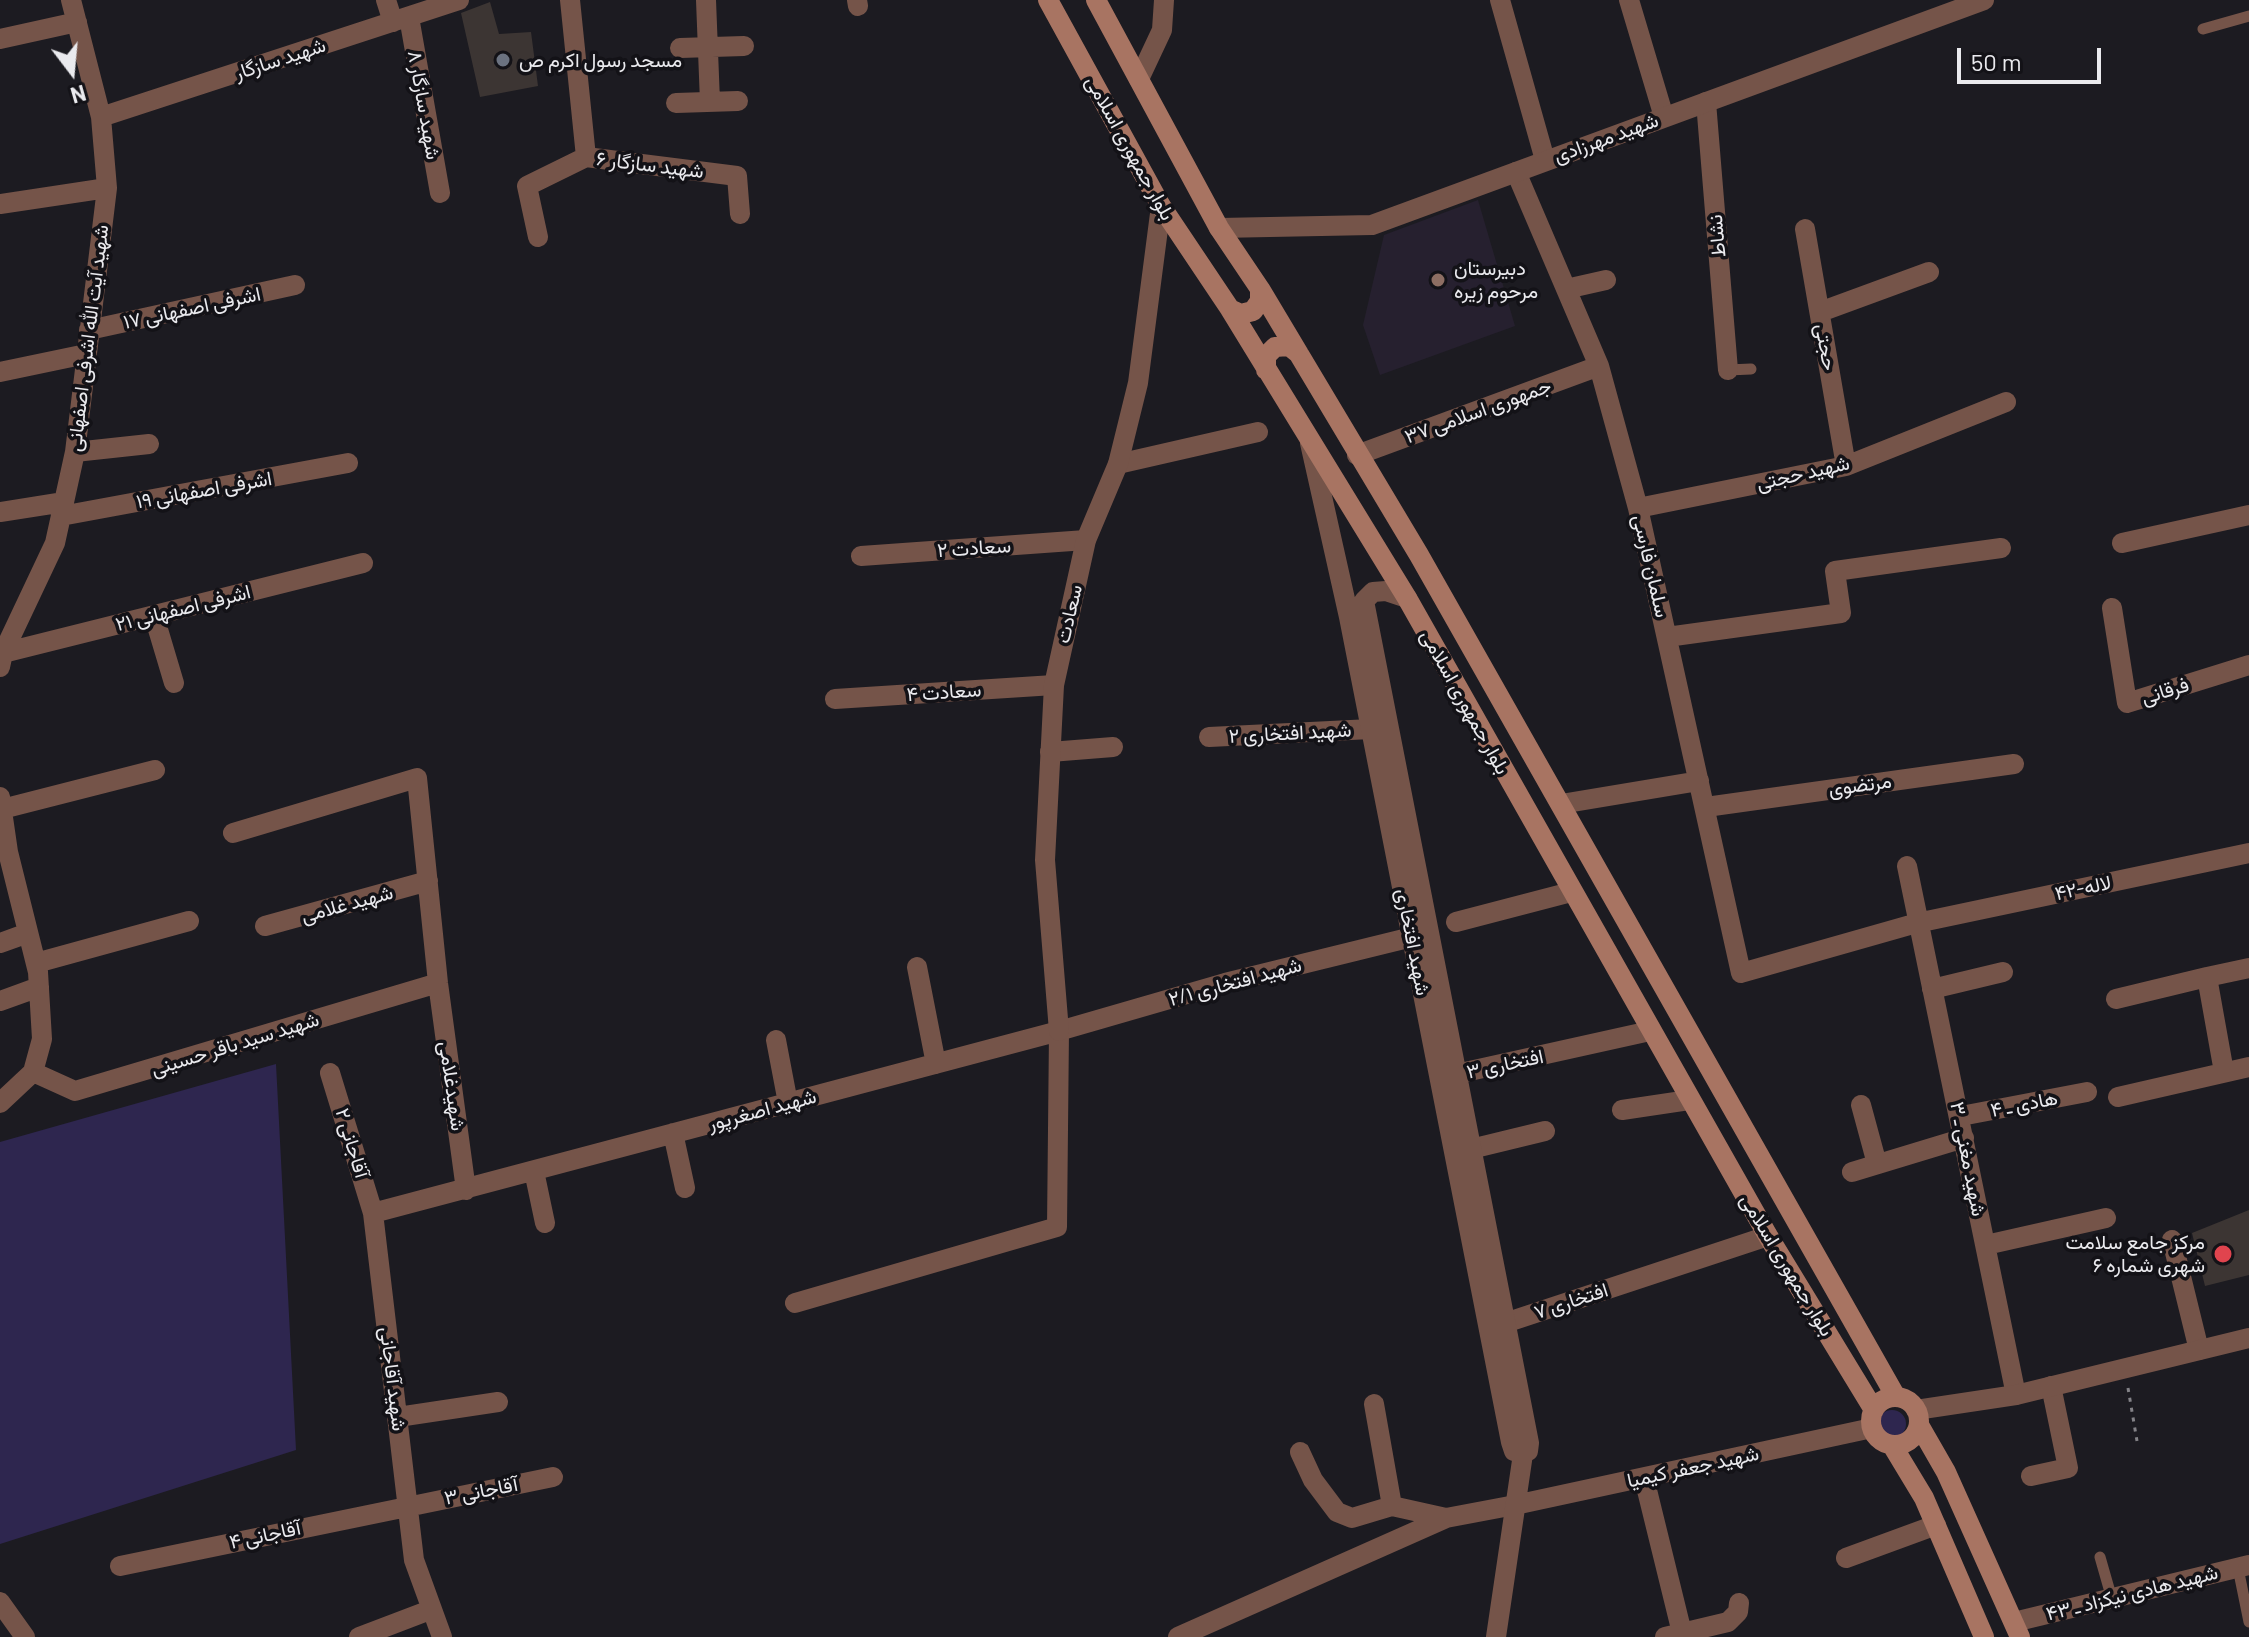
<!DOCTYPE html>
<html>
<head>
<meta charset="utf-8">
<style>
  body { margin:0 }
  #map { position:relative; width:2249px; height:1637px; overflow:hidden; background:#1c1b21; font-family:Barlow,sans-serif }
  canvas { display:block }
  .north { position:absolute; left:32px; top:32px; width:80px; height:80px; -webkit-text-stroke:6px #131217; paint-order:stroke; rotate:164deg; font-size:22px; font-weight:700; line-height:32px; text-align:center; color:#eaeaee }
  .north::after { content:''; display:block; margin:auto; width:28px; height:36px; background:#eaeaee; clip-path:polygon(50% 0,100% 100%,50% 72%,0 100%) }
  .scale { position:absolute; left:1957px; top:48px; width:144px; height:36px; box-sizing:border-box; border:4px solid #eaeaee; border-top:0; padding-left:10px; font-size:24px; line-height:28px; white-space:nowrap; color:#eaeaee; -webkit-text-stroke:6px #131217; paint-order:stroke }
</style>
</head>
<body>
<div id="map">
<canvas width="2249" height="1637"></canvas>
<div class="north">N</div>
<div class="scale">50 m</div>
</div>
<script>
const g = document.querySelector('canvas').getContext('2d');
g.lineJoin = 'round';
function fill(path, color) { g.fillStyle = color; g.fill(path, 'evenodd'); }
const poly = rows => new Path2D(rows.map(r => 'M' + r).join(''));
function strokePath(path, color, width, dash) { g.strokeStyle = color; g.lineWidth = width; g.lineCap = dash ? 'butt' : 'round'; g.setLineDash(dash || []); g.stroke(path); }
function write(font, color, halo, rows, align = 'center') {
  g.font = font + ' Barlow,Vazirmatn,sans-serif'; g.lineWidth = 7; g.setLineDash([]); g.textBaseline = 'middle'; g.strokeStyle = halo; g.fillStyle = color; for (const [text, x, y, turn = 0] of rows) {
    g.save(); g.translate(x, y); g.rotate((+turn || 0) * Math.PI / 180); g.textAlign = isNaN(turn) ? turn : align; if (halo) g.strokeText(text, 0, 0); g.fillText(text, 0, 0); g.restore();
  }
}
const education = poly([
  [1478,200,1515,326,1380,375,1363,325,1384,235]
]);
const green = poly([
  [276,1064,296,1450,0,1544,0,1142],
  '1878 1424a14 14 0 1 1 28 0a14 14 0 1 1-28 0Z'
]);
const building = poly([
  [490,2,499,34,531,32,538,86,480,97,461,13],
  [2249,1210,2249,1275,2205,1286,2192,1233]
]);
const path = poly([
  [2128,1388,2137,1441]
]);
const service = poly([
  [2203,29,2249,16],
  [1728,370,1751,369],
  [2100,1557,2112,1599],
  [2238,1568,2249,1622]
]);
const minor = poly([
  [386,0,393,22],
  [570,0,586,157,737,176,740,214],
  [706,0,710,102],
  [857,0,858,6],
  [1500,0,1545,160],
  [1629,0,1664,117],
  [409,17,440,193],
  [0,39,77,22],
  [680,48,744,46],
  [1139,79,1162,30,1164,0],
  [1706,102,1728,370],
  [676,103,738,101],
  [101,117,459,0],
  [1516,172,1599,366,1638,508,1741,973,1917,923,2249,853],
  [0,204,107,188],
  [1805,229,1846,466],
  [538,237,527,186,586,157],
  [1566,289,1606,280],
  [1820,312,1929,272],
  [89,330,295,285],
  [0,372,86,354],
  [75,452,149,444],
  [1357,455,1599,366],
  [1118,464,1258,432],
  [1638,508,1846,466,2006,402],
  [0,512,64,502],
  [61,516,348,463],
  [2122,543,2249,515],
  [861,556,1086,540],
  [2112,608,2127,703,2249,665],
  [154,616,174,683],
  [1667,637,1841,613,1835,571,2001,548],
  [3,653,363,563],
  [0,667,3,653,55,543,75,452,107,188,101,117,71,0],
  [835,699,1054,685],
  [1209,737,1371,729],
  [1050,752,1113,747],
  [0,797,8,852,38,972,42,1039,33,1072],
  [1561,804,1699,781],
  [1706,807,2014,764],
  [2,809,155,770],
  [233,833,417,778,438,983,466,1190],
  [1907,866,2016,1395],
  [1456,922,1571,892],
  [265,926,428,881],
  [0,943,28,933],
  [36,963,189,921],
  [917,967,936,1064],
  [1932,989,2003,972],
  [2116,999,2207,977],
  [0,1001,39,987],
  [776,1040,788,1103],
  [33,1072,75,1091,438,983],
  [2224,1072,2207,977,2249,968],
  [330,1073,373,1213],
  [1456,1074,1650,1031],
  [2118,1097,2249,1067],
  [0,1103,33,1072],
  [1861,1105,1877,1164],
  [1622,1110,1689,1100],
  [1961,1116,2087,1092],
  [673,1133,685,1188],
  [1471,1149,1545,1131],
  [534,1171,545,1223],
  [1852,1172,1964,1138],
  [2172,1240,2199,1350],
  [1986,1245,2106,1218],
  [795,1303,1057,1227,1059,1031],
  [1505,1323,1768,1236],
  [1374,1404,1392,1506,1446,1518,1515,1505],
  [398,1417,498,1402],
  [1300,1452,1313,1480,1337,1512,1352,1518,1392,1506],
  [2031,1476,2068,1468,2051,1386],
  [1644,1478,1683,1637],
  [1846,1558,1936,1525],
  [120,1566,553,1477],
  [0,1602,25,1637],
  [2014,1622,2249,1565],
  [359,1637,430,1610],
  [442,1637,414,1560,373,1213,1059,1031,1225,983,1412,937],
  [1178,1637,1446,1518],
  [1665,1637,1728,1622,1738,1612,1739,1603]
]);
const tertiary = poly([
  [1219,228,1372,225,1984,0],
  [1310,443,1349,617,1511,1442,1514,1451,1523,1454,1528,1451,1529,1443,1364,601,1373,592,1386,591,1407,598],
  [1059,1031,1045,860,1054,685,1086,540,1118,464,1138,383,1161,206],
  [1916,1410,2016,1395,2249,1338],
  [1515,1505,1872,1428],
  [1496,1637,1523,1454]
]);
const secondary = poly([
  [1048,0,1161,206,1230,309,1407,598,1768,1236,1874,1410],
  [1096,0,1219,228,1260,289,1419,555,1896,1397],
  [1230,309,1241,314,1253,311,1260,301,1260,289],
  [1266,370,1266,356,1275,347,1289,346,1299,354],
  '1871 1421a24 24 0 1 1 48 0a24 24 0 1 1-48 0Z',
  [1919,1425,1946,1472,2020,1637],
  [1892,1445,1924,1498,1984,1637]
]);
const markers = [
  [503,60,8,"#6b7280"],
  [1438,280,8,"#8d6e63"],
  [2223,1254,10,"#e0444e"]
];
const streetNames = [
  ["شهید سازگار",280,59,-18],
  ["شهید سازگار ۸",424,105,80],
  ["شهید مهرزادی",1606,138,-20],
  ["بلوار جمهوری اسلامی",1130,148,61],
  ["شهید سازگار ۶",650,165,7],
  ["نشاط",1717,236,-95],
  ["اشرفی اصفهانی ۱۷",192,308,-12],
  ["شهید آیت الله اشرفی اصفهانی",88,338,-83],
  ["حجتی",1826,347,80],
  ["جمهوری اسلامی ۳۷",1478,411,-20],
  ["شهید حجتی",1803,473,-13],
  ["اشرفی اصفهانی ۱۹",204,490,-10],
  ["سعادت ۲",974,548,-4],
  ["سلمان فارسی",1651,566,77],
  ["اشرفی اصفهانی ۲۱",183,608,-14],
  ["سعادت",1069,614,-77],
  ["فرقانی",2165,691,-17],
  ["سعادت ۴",944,692,-4],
  ["بلوار جمهوری اسلامی",1465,702,61],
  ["شهید افتخاری ۲",1290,733,-3],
  ["مرتضوی",1860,785,-8],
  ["لاله-۴۲",2083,888,-12],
  ["شهید غلامی",347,904,-15],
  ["شهید افتخاری",1413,942,79],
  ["شهید افتخاری ۲/۱",1235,982,-15],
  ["شهید سید باقر حسینی",235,1044,-17],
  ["افتخاری ۳",1505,1064,-12],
  ["شهیدغلامی",452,1086,82],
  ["هادی ـ ۴",2024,1104,-11],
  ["شهید اصغرپور",762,1110,-15],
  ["آقاجانی ۲",352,1143,73],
  ["شهید مغنی ـ ۳",1968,1159,79],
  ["بلوار جمهوری اسلامی",1787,1265,59],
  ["افتخاری ۷",1571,1301,-18],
  ["شهید آقاجانی",393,1379,83],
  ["شهید جعفر کیمیا",1693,1467,-12],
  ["آقاجانی ۳",481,1491,-11],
  ["آقاجانی ۴",265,1535,-12],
  ["شهید هادی نیکزاد ـ ۴۳",2132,1593,-14]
];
const poiNames = [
  ["مسجد رسول اکرم ص",519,60],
  ["دبیرستان",1454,268],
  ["مرحوم زیره",1454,291],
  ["مرکز جامع سلامت",2205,1242,"right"],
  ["شهری شماره ۶",2205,1265,"right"]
];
fill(education, '#26202f');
fill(green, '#2e264f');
fill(building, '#3c3533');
strokePath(path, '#838287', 3, [4, 6]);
strokePath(service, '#755449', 11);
strokePath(minor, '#755449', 20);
strokePath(tertiary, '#755449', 20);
strokePath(secondary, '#a87462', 20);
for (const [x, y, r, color] of markers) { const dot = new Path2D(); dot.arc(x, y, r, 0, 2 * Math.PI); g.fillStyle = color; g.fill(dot); strokePath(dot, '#131217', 3); }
write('20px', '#eaeaee', '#131217', streetNames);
write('20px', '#eaeaee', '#131217', poiNames, 'left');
</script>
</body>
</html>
